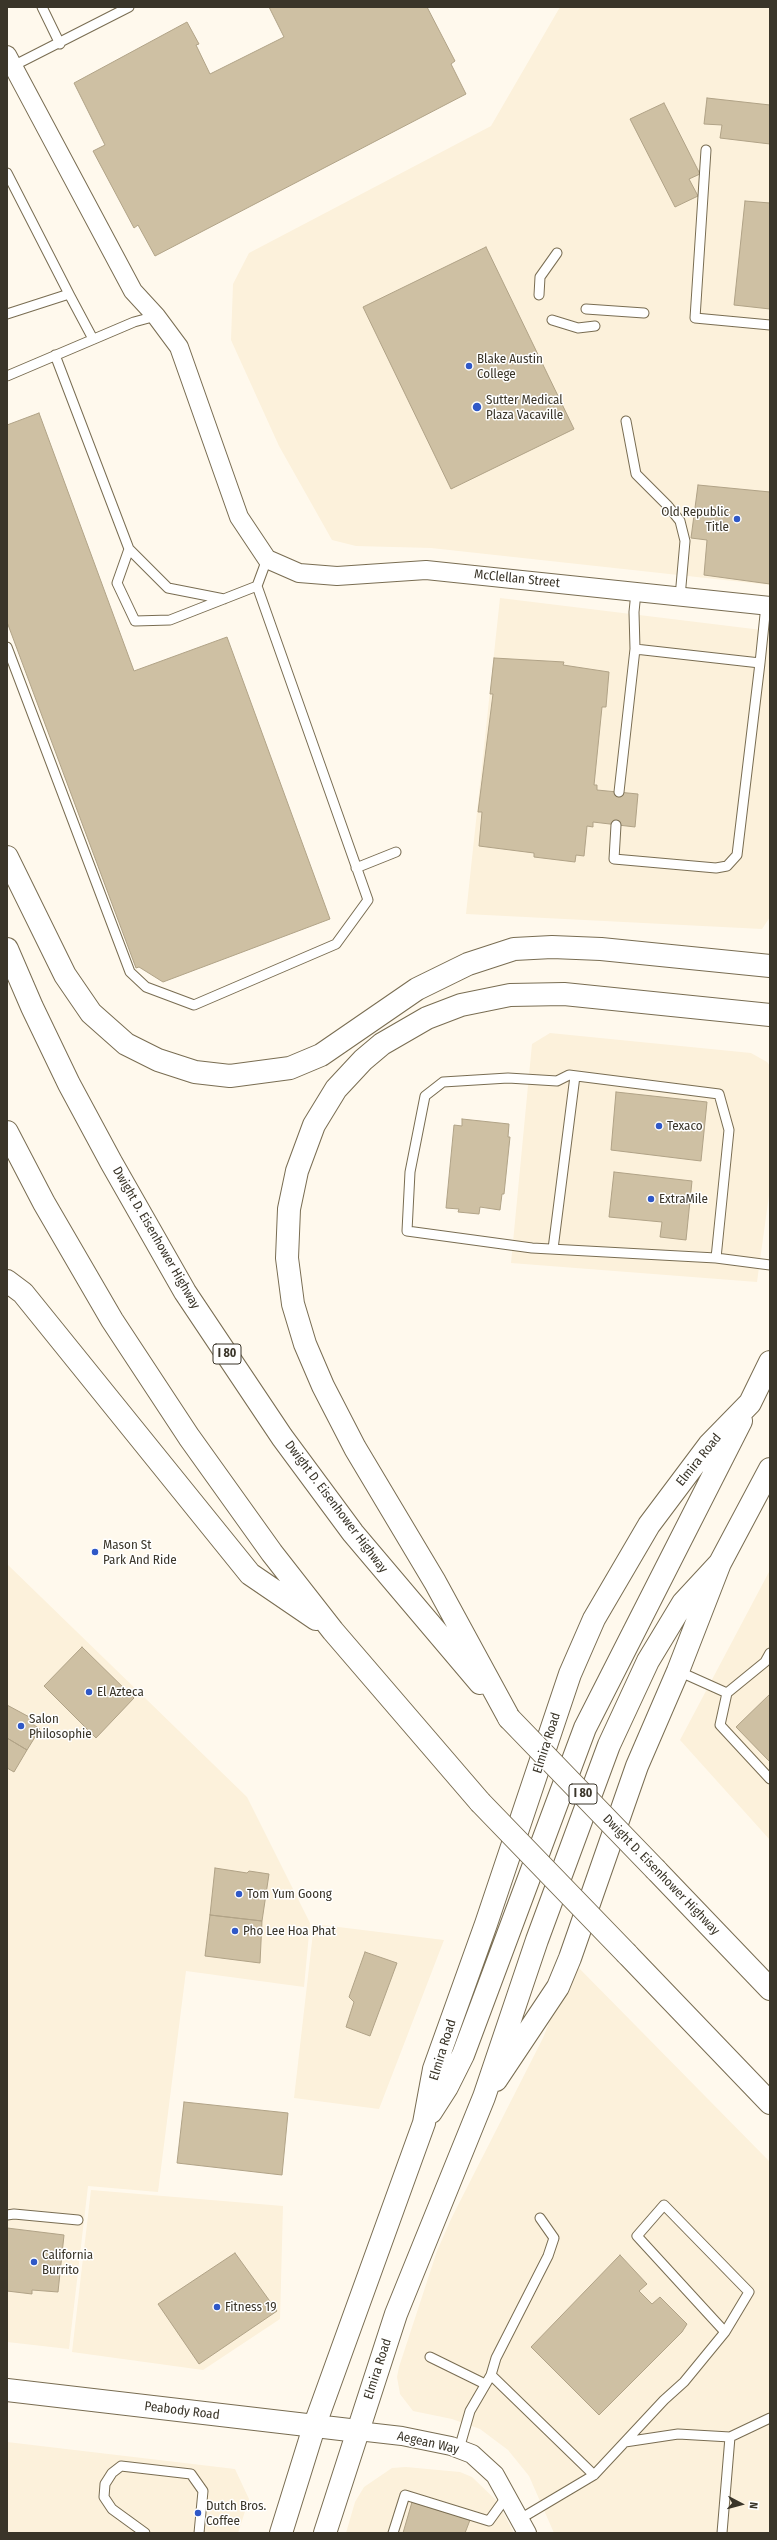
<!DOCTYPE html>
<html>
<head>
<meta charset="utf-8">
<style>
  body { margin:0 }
  #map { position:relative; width:777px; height:2540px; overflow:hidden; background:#fff9ed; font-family:"Fira Sans Condensed",sans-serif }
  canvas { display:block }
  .frame { position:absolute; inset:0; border:8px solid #3a3529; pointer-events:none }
  .north { position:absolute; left:721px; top:2484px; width:40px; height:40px; -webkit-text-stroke:3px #fff; paint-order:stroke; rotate:96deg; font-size:11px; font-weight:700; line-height:16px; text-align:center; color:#3a3529 }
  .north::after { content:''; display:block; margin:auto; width:14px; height:18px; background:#3a3529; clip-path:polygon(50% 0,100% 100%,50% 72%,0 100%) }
</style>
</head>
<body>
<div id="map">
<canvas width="777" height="2540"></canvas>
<div class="frame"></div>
<div class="north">N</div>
</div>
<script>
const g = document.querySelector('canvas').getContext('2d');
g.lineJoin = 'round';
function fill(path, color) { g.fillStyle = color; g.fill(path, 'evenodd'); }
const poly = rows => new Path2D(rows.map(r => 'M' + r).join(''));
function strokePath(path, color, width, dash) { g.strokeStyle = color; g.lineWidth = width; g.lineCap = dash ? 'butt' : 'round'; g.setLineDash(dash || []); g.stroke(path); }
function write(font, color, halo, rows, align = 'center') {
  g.font = font + ' "Fira Sans Condensed",sans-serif'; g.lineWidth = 3; g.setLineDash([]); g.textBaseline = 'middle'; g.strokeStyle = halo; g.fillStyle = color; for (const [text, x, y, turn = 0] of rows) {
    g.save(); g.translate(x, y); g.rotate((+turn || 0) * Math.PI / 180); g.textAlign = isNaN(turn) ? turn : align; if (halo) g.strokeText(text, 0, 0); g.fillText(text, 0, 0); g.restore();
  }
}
const built = poly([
  [560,7,770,7,770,585,431,548,356,546,332,540,279,446,231,340,233,284,249,253,491,126],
  [500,598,770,631,770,917,762,929,466,914],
  [550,1033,751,1053,767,1062,770,1066,770,1188,757,1282,511,1263,532,1044],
  [7,1564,247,1797,310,1923,304,1987,186,1971,158,2192,88,2186,69,2349,7,2342],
  [770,1570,770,1840,680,1740],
  [314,1924,444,1940,379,2109,294,2098],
  [573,1962,770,2162,770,2533,554,2533,529,2476,508,2450,480,2429,452,2419,413,2411,400,2394,397,2377,399,2367,437,2251,452,2217,543,2038],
  [91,2190,283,2206,280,2319,203,2370,72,2352],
  [7,2442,235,2469,249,2499,238,2533,7,2533],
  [406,2467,460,2472,472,2477,497,2501,514,2533,346,2533,355,2502,364,2487,392,2468]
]);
const building = poly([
  [266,7,427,7,455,61,451,64,466,94,155,256,138,225,134,228,93,151,105,145,74,83,187,22,199,44,196,45,210,74,284,37,269,7,266,7],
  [707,98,770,105,770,144,720,138,722,125,704,124,707,98],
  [664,103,700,174,689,179,698,196,675,207,630,119,664,103],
  [745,201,770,203,770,309,734,305,745,201],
  [486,247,574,429,451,489,363,307,486,247],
  [39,413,134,671,227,637,330,919,163,982,139,967,136,968,7,622,7,425,39,413],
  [698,485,770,492,770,584,704,575,707,540,691,538,698,485],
  [494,658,564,662,563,665,609,672,606,707,602,707,594,785,597,785,597,790,638,794,635,827,593,822,593,827,587,826,584,856,576,855,575,862,534,857,534,853,479,846,482,812,478,812,493,694,490,694,494,658],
  [616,1092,707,1102,701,1161,611,1150,616,1092],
  [462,1119,509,1124,508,1137,510,1137,504,1194,502,1194,500,1210,480,1207,479,1214,458,1212,459,1209,446,1208,454,1125,462,1126,462,1119],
  [614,1172,692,1181,686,1240,660,1237,662,1222,609,1217,614,1172],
  [82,1647,134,1698,96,1738,44,1686,82,1647],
  [770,1694,770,1762,736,1727,770,1694],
  [7,1705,33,1719,31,1723,40,1729,27,1750,7,1738,7,1705],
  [7,1738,27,1750,14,1772,7,1768,7,1738],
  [215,1868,247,1873,249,1871,269,1874,262,1921,210,1915,215,1868],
  [210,1915,262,1921,260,1963,205,1956,210,1915],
  [365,1952,397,1963,370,2036,346,2027,354,2002,349,1997,365,1952],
  [184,2102,288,2113,282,2175,177,2163,184,2102],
  [7,2228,64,2235,58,2292,32,2290,32,2294,7,2291,7,2228],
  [235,2253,277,2311,199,2364,158,2304,235,2253],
  [620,2255,647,2284,639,2291,652,2304,660,2297,687,2324,682,2332,599,2415,531,2347,620,2255],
  [412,2502,470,2520,465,2533,403,2533,412,2502]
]);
const lane = poly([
  [42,7,60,44],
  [13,66,129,7],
  [706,150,695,318,770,325],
  [7,173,69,294,7,314],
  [69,294,93,339],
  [539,295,540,277,557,253],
  [586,309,644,313],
  [552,320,578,328,595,326],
  [55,355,129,549,117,583,135,621,170,620,257,586],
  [7,376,134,322,156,316],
  [626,421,636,474,668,506,680,521,685,541,680,597],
  [129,549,168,588,224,599],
  [7,647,130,972,146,987,194,1005,336,944,368,900,257,586,267,559],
  [635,649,634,612,636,592],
  [760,663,766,605],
  [616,825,614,859,716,868,727,866,737,855,760,663,635,649,619,792],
  [356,868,396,852],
  [553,1249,575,1076],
  [716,1258,729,1130,719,1094,569,1075,557,1081,508,1078,443,1082,425,1096,410,1172,407,1231,532,1248,716,1258,770,1265],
  [678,1671,727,1693,765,1662,770,1653],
  [727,1693,720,1725,770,1779],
  [7,2215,14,2214,78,2220],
  [430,2357,485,2384],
  [491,2375,496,2358,548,2256,554,2238,540,2218],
  [730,2437,770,2418],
  [625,2442,678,2434,730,2437,722,2533],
  [459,2449,470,2411,491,2375,594,2475,520,2519],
  [594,2475,664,2400,684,2382,725,2332,749,2292,664,2205,637,2236,725,2332],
  [145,2533,112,2509,104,2497,105,2484,112,2473,121,2466,191,2474,203,2491,199,2533],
  [393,2533,405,2495,489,2521,507,2496]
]);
const street = poly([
  [7,55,133,291,156,316,179,347,239,517,267,559,299,573,337,576,426,570,770,606],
  [358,2431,402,2436,451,2446,472,2454,495,2475,527,2533]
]);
const secondary = poly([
  [281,2533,314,2427],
  [325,2533,358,2431]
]);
const primary = poly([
  [496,2080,558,1987,570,1958,637,1766,678,1671,720,1563,770,1469],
  [431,2112,447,2087,463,2055,585,1728,741,1421],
  [7,2390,358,2431,396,2314,484,2097,537,1940,609,1745,648,1661,683,1603,720,1563],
  [314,2427,424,2123,434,2069,486,1924,570,1674,594,1619,649,1525,709,1445,750,1403,770,1362]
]);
const highway = poly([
  [7,857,65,975,91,1013,126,1044,158,1060,195,1072,230,1076,290,1068,321,1055,417,989,468,964,514,949,552,947,601,949,770,966],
  [7,949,32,1007,69,1084,111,1162,185,1292,282,1437,353,1533,480,1683],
  [7,1132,44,1203,112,1320,189,1437,272,1553,333,1631,480,1802],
  [7,1281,23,1293,250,1574,316,1619],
  [509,1718,435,1582,355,1448,323,1386,305,1344,293,1304,287,1258,289,1209,297,1171,314,1125,336,1089,363,1060,382,1044,427,1018,461,1005,510,995,564,994,770,1015],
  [656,1870,770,1989],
  [627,1954,770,2103]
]);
const highwayBridge = poly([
  [509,1718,656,1870],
  [480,1802,627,1954]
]);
const markers = [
  [469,366,4,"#2f58c7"],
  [477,407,5,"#2f58c7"],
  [737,519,4,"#2f58c7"],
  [659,1126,4,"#2f58c7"],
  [651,1199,4,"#2f58c7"],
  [95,1552,4,"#2f58c7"],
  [89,1692,4,"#2f58c7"],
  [21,1726,4,"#2f58c7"],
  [239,1894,4,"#2f58c7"],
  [235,1931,4,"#2f58c7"],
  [34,2262,4,"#2f58c7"],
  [217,2307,4,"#2f58c7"],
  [198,2513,4,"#2f58c7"]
];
const shields = [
  [227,1354,28],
  [583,1794,28]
];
const shieldNames = [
  ["I 80",227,1354],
  ["I 80",583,1794]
];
const poiNames = [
  ["Blake Austin",477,359],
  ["College",477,374],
  ["Sutter Medical",486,400],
  ["Plaza Vacaville",486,415],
  ["Old Republic",729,512,"right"],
  ["Title",729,527,"right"],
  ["Texaco",667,1126],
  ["ExtraMile",659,1199],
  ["Mason St",103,1545],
  ["Park And Ride",103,1560],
  ["El Azteca",97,1692],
  ["Salon",29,1719],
  ["Philosophie",29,1734],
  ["Tom Yum Goong",247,1894],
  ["Pho Lee Hoa Phat",243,1931],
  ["California",42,2255],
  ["Burrito",42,2270],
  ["Fitness 19",225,2307],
  ["Dutch Bros.",206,2506],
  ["Coffee",206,2521]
];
const streetNames = [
  ["McClellan Street",517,579,6],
  ["Dwight D. Eisenhower Highway",156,1238,60],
  ["Elmira Road",699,1460,-51],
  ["Dwight D. Eisenhower Highway",336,1507,53],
  ["Elmira Road",547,1743,-72],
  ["Dwight D. Eisenhower Highway",661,1875,46],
  ["Elmira Road",443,2050,-73],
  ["Elmira Road",378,2369,-72],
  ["Peabody Road",182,2411,7],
  ["Aegean Way",428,2443,13]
];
fill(built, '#fcf1db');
fill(building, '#cec0a3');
strokePath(building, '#b1a387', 1);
strokePath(lane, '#796d52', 11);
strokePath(street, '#796d52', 20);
strokePath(secondary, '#796d52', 24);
strokePath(primary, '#796d52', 24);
strokePath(highway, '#796d52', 24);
strokePath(lane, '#fff', 9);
strokePath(street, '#fff', 18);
strokePath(secondary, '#fff', 22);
strokePath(primary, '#fff', 22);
strokePath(highway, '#fff', 22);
strokePath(highwayBridge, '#796d52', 24, []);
strokePath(highwayBridge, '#fff', 22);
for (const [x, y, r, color] of markers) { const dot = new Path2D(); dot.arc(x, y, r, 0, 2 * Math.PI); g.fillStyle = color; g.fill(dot); strokePath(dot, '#fff', 1.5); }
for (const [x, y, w] of shields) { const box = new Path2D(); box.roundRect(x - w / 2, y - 10, w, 20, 3); g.fillStyle = '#fff'; g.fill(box); strokePath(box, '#3a3529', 1); }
write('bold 12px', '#3a3529', null, shieldNames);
write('13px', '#3a3529', '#fff', poiNames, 'left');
write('13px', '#3a3529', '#fff', streetNames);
</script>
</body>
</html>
